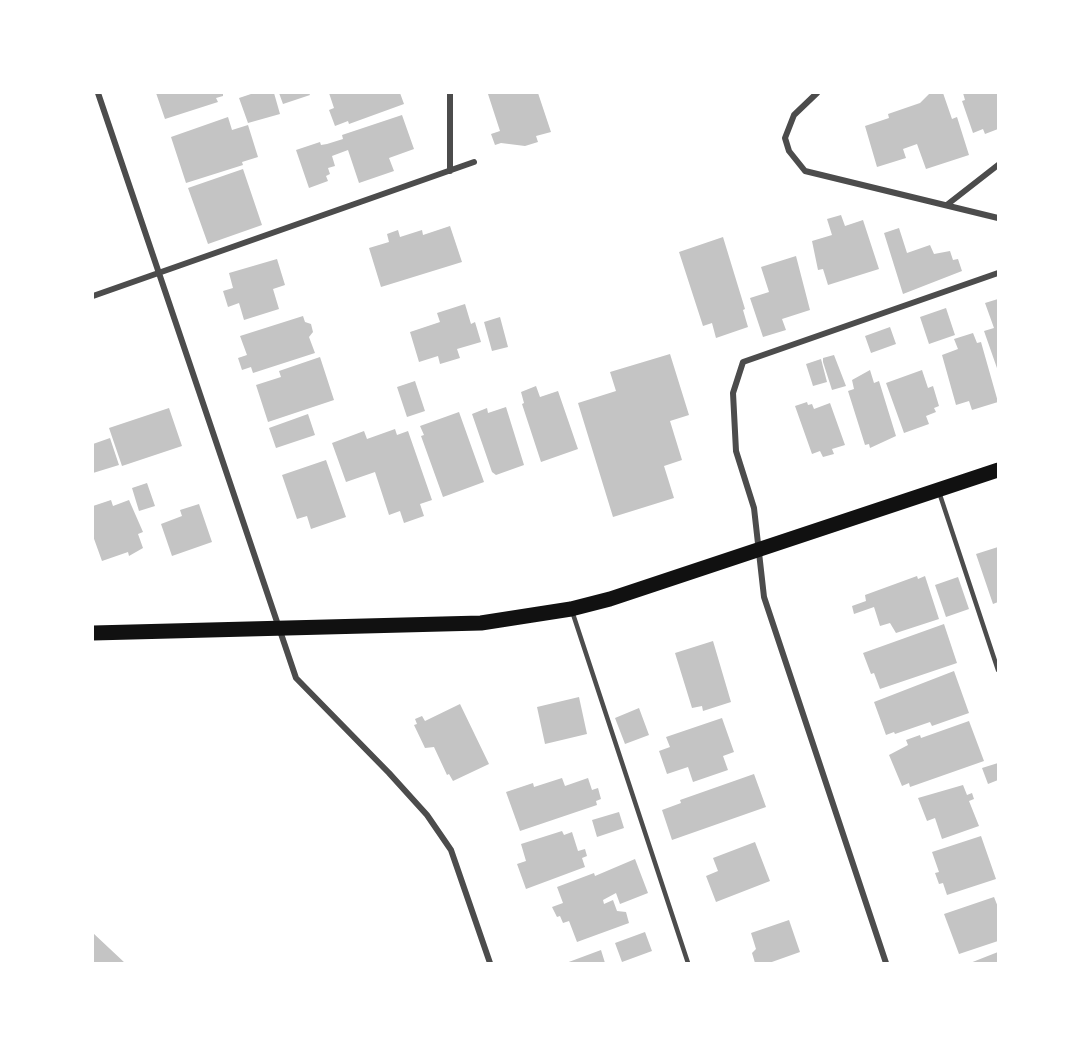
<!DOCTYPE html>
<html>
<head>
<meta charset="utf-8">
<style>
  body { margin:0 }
  #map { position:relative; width:1091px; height:1056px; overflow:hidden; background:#fff; font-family:Overpass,sans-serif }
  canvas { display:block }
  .frame { position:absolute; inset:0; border:94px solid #fff; pointer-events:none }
</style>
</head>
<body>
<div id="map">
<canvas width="1091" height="1056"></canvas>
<div class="frame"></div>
</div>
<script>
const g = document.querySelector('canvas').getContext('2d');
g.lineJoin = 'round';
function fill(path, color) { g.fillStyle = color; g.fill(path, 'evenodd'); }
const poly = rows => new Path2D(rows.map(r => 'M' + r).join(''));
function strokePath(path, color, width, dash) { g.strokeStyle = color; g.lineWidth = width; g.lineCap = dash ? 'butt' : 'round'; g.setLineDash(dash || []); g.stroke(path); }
const building = poly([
  [156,93,223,93,223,96,216,98,218,102,165,119],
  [254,93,274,93,280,114,248,123,239,98],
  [279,93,309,93,310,95,283,104],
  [329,93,400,93,404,104,349,124,348,121,335,126,329,110,334,108],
  [538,93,551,132,536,136,538,142,525,146,501,143,495,145,491,134,500,131,488,94],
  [930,93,943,93,952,119,957,117,969,155,926,169,917,144,903,149,906,158,877,167,865,126,889,118,888,114,920,103],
  [963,93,998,93,998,129,985,134,983,129,973,133,962,101,965,100],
  [402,115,414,149,389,158,394,171,359,183,348,150,332,156,335,166,328,168,330,174,326,176,328,181,309,188,296,150,320,142,321,145,327,144,343,139,342,135],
  [228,117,232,130,248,125,258,157,242,162,243,165,186,183,171,137],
  [243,169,262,225,208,244,188,188],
  [841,215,845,226,863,220,879,269,828,285,823,269,818,270,812,241,832,235,827,219],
  [450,226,462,262,381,287,369,248,389,242,387,234,398,230,400,237,422,230,423,235],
  [899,228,907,253,930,245,934,254,950,251,953,260,958,259,962,271,903,294,884,233],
  [723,237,745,309,743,310,748,327,716,338,712,323,703,326,679,252],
  [796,256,810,310,782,319,786,330,763,337,750,298,769,292,761,267],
  [277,259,285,285,273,289,279,309,244,320,239,303,228,307,223,291,233,288,229,273],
  [998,299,998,371,984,331,994,328,985,303],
  [465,304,471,324,475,322,481,342,457,349,460,358,440,364,438,356,419,362,410,332,440,322,437,313],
  [946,308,955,335,929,344,920,317],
  [303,316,305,322,311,324,313,332,309,337,315,353,253,373,251,367,242,370,238,358,247,355,240,336],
  [500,317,508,347,492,351,484,322],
  [890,327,896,344,871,353,865,336],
  [973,333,977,343,981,342,998,402,972,410,969,401,956,405,942,355,958,349,954,339],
  [670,354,689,415,670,421,682,460,664,466,674,498,613,517,578,403,616,391,610,372],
  [834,355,846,386,832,390,823,362,823,358],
  [320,357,334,400,268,422,256,385,281,377,279,371],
  [821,359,827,382,813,386,806,364],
  [870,370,874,383,879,381,896,436,870,448,869,444,865,445,848,391,854,389,852,380],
  [922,370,928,388,933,386,939,406,934,408,936,412,926,416,929,424,904,433,886,383],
  [415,381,425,411,407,417,397,387],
  [536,386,540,397,558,391,578,449,541,462,522,404,524,403,521,392],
  [807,402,808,405,812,404,814,409,830,403,845,445,832,449,834,454,823,457,820,451,812,454,795,406],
  [506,407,524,465,496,475,492,472,472,414,487,408,488,413],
  [169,408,182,446,122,466,109,428],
  [459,412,484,482,443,497,421,436,424,435,420,426],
  [308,414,315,435,276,448,269,428],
  [395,429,397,435,408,431,432,500,420,504,424,516,404,523,400,511,389,515,375,472,346,482,332,443,364,431,367,439],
  [110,438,119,465,93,473,93,444],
  [326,460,346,517,311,529,307,516,297,519,282,475],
  [147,483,155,506,139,511,132,488],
  [111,500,113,506,129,500,143,532,138,534,143,548,129,556,128,552,102,561,93,536,93,506],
  [199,504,212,542,172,556,161,524,182,516,180,510],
  [998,547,998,602,993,604,976,554],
  [917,576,918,579,925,576,939,619,896,633,890,623,880,626,874,607,854,614,852,606,866,601,865,595],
  [958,577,969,609,946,617,935,585],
  [944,624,957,663,880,689,874,673,871,674,863,653],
  [713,641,731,702,703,711,702,706,692,708,675,653],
  [954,671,969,713,932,726,930,722,895,734,894,732,886,735,874,702],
  [579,697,587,734,545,744,537,707],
  [460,704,489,764,453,781,449,774,447,775,434,747,425,748,414,725,417,724,415,719,422,716,425,721],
  [639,708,649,735,625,744,615,718],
  [722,718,734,752,723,756,728,770,693,782,688,767,667,774,659,751,670,747,666,737],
  [969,721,984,761,910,787,909,783,902,786,889,755,908,745,906,740,920,735,921,738],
  [998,763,998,780,988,784,982,768],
  [754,774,766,807,672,840,662,810,681,803,680,800],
  [562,778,565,786,588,778,592,790,598,788,601,799,596,801,597,805,520,831,506,792,533,783,534,787],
  [963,785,967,795,972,793,974,799,969,801,979,826,942,839,935,818,927,821,918,798],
  [619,812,624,828,597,837,592,820],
  [562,831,564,835,572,832,578,851,585,849,587,856,582,858,585,867,526,889,517,864,526,861,521,844],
  [981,836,996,879,947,895,943,883,939,884,935,873,939,872,932,852],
  [755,842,770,881,716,902,706,876,718,871,713,858],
  [635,859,648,893,620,904,616,893,603,900,604,904,613,900,617,911,626,912,629,923,577,942,569,921,563,923,560,916,557,917,552,907,563,903,557,887,594,873,595,876],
  [994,897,998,907,998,941,959,954,944,914],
  [789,920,800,952,769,963,755,963,752,953,756,949,751,933],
  [645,932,652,951,622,962,615,943],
  [93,933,125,963,93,963],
  [601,950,605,963,566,963],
  [998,952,998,963,970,963]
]);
const service = poly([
  [939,492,998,670],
  [572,611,688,963]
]);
const minor = poly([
  [98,93,296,678,389,773,427,815,451,850,490,963],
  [817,93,794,115,785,138,789,151,805,171,998,218],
  [450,171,450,93],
  [948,204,998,165],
  [93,296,474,162],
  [886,963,764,597,754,508,736,451,733,393,743,362,998,273]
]);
const primary = poly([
  [93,633,481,623,571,609,610,599,998,470]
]);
fill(building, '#c4c4c4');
strokePath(service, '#4c4c4c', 4.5);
strokePath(minor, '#4c4c4c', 6);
strokePath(primary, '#111', 15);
</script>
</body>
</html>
